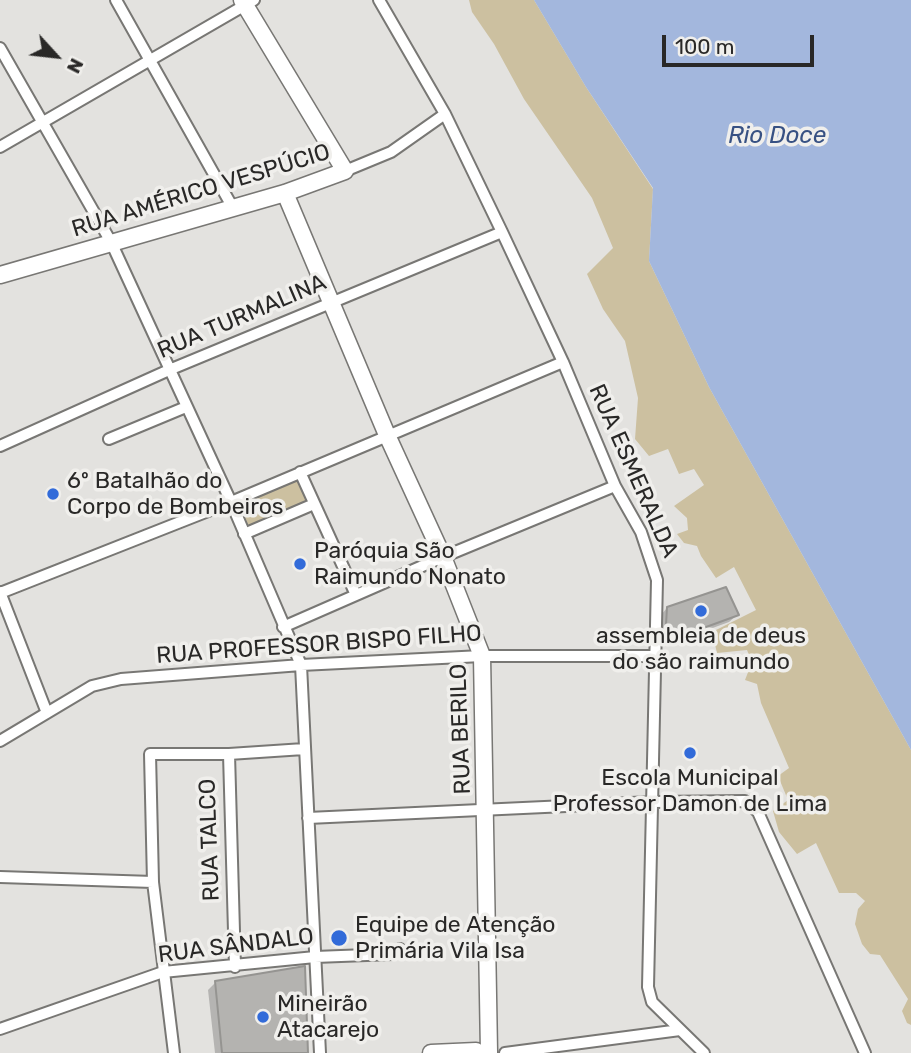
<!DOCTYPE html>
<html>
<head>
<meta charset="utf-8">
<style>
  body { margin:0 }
  #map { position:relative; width:911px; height:1053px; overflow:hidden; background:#e3e2df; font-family:Rubik,sans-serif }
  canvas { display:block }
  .north { position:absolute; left:21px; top:21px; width:70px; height:70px; -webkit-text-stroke:5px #f0efec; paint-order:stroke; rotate:117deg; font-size:19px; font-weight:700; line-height:28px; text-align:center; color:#292827 }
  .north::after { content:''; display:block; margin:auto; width:24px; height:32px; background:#292827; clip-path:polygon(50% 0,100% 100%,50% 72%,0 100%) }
  .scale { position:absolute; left:662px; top:35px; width:152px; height:32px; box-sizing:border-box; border:4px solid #292827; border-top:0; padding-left:9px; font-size:21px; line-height:24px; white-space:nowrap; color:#292827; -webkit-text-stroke:5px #f0efec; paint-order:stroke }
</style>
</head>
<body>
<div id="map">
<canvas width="911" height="1053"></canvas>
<div class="north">N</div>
<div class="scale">100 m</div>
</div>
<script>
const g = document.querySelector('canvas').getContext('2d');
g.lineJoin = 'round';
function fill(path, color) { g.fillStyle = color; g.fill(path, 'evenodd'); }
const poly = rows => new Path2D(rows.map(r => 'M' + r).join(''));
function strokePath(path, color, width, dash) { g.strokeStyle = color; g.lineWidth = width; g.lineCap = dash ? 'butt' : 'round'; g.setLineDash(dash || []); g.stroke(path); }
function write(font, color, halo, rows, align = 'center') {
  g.font = font + ' Rubik,sans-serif'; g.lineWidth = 7; g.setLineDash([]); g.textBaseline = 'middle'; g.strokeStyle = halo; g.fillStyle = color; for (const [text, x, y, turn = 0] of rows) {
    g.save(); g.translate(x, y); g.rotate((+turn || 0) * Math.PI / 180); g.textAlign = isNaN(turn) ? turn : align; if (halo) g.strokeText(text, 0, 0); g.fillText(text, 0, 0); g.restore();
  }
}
const green = poly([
  [469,0,534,0,586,87,653,189,649,261,709,387,911,750,911,1025,907,1023,902,1011,908,999,880,955,870,954,862,944,855,924,858,909,865,901,856,893,839,893,816,843,797,854,779,832,773,811,788,800,778,776,789,768,761,703,757,684,745,680,752,662,747,650,717,653,712,632,756,610,734,567,716,578,701,556,697,546,684,543,677,534,688,530,687,518,674,506,704,485,694,469,679,474,668,449,649,456,635,439,638,398,625,341,603,309,587,274,613,248,592,198,524,99,494,44,472,12],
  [299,475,312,503,250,529,238,501]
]);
const water = poly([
  [534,0,911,0,911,750,709,387,649,261,653,188,586,87]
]);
const shadow = poly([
  [667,608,737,615,729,622,658,648,660,616],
  [216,982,306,1053,215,1053,208,990]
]);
const building = poly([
  [726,587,739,615,665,642,667,607,726,587],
  [305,966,308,1053,222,1053,215,981,305,966]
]);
const street = poly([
  [116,0,233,208],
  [379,0,445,114,502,232,563,362,615,486,641,532,657,580,648,987,652,1002,704,1053],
  [0,48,111,242,231,502,301,665,320,1053],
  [0,147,254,0],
  [345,171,391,152,445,114],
  [109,439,186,407],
  [0,446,169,370,502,232],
  [300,472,356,595],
  [244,534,314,504],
  [0,592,47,713],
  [0,593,231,502,563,362],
  [283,627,443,557,615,486],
  [0,741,92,686,121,679,301,665,482,656,655,656],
  [229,754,235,967],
  [308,818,652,802,745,801,758,812,865,1053],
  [0,877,153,882],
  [0,1029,163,972,315,957,393,954,400,949],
  [174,1053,153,882,150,754,229,754,304,749],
  [505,1053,680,1030]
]);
const secondary = poly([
  [285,193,387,435,443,557,482,656,489,1052],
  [0,275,285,193,345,171,242,0],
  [431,1053,476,1051]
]);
const markers = [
  [53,494,7,"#326bd9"],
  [300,564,7,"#326bd9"],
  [701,611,7,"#326bd9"],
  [690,753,7,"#326bd9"],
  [339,938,9,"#326bd9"],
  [263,1017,7,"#326bd9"]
];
const streetNames = [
  ["RUA AMÉRICO VESPÚCIO",201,191,-17],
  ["RUA TURMALINA",242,317,-23],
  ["RUA ESMERALDA",633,471,66],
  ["RUA PROFESSOR BISPO FILHO",319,645,-4],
  ["RUA BERILO",461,729,-92],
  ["RUA TALCO",210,840,-92],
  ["RUA SÂNDALO",236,946,-7]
];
const poiNames = [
  ["6º Batalhão do",67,481],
  ["Corpo de Bombeiros",67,507],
  ["Paróquia São",314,551],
  ["Raimundo Nonato",314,577],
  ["assembleia de deus",701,636,"center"],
  ["do são raimundo",701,662,"center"],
  ["Escola Municipal",690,778,"center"],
  ["Professor Damon de Lima",690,804,"center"],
  ["Equipe de Atenção",355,925],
  ["Primária Vila Isa",355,951],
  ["Mineirão",277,1004],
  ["Atacarejo",277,1030]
];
const waterNames = [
  ["Rio Doce",777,136]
];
fill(green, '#ccc0a0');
fill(water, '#a3b7dd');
fill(shadow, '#0003');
fill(building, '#b4b3b0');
strokePath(building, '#959491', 2);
strokePath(street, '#787774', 14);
strokePath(secondary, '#787774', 19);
strokePath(street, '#fff', 10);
strokePath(secondary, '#fff', 16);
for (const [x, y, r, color] of markers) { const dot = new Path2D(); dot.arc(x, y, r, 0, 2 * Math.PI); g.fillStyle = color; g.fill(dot); strokePath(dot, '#f0efec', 2.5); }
write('23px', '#292827', '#f0efec', streetNames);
write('23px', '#292827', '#f0efec', poiNames, 'left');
write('italic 24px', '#375183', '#f0efec', waterNames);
</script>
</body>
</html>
